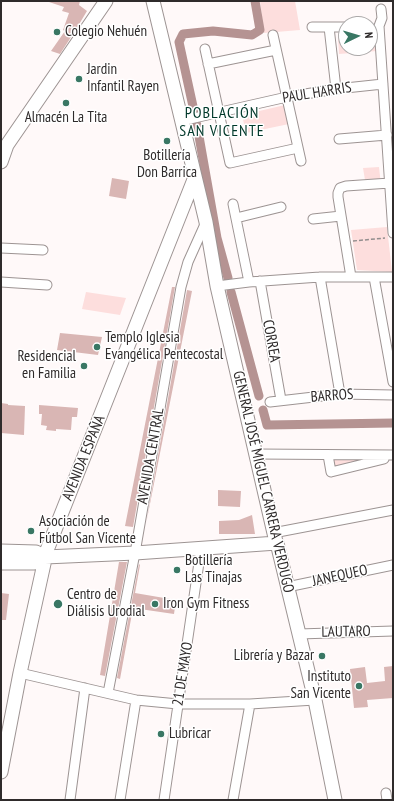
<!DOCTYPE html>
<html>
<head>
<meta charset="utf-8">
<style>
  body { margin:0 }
  #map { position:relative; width:394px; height:801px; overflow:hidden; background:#fff9f9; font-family:"PT Sans Narrow",sans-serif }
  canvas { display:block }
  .frame { position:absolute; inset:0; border:2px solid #2f2b2b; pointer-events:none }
  .north { position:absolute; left:338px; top:16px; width:40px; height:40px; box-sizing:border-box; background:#fff; border:1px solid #acaaaa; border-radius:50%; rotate:85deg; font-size:11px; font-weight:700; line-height:16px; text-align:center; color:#2f2b2b }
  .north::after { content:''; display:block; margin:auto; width:14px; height:18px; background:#397764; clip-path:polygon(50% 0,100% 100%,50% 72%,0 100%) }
</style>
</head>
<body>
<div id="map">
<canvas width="394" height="801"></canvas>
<div class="frame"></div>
<div class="north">N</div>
</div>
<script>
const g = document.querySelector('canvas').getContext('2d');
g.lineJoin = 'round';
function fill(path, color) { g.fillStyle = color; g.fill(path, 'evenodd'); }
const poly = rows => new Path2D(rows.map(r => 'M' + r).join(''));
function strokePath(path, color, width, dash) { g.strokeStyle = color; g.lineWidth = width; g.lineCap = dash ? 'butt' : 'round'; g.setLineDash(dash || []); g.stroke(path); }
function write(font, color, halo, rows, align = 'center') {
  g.font = font + ' "PT Sans Narrow",sans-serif'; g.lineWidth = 3; g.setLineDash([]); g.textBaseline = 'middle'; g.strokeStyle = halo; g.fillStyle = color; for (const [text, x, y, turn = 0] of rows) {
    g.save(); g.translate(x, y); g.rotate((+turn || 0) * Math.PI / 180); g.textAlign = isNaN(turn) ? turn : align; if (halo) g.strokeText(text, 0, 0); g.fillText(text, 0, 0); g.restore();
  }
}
const green = poly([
  [260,1,295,1,300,30,264,33],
  [370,35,375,35,377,51,339,54,338,37,346,36,346,48,370,48],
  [285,105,289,124,246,133,242,115],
  [379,167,381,185,366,186,363,168],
  [387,227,392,272,357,270,351,230],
  [86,292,126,298,120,315,82,309],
  [333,458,368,458,334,469]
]);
const canal = poly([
  [194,111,179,42,183,34,213,31,252,35,260,30,255,1],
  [197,125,217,238,228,278],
  [231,292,259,396],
  [263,410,267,425,393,423]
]);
const building = poly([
  [50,1,80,1,79,5,87,11,75,31,60,54,51,51,65,31,63,30,69,13,62,11,64,7,49,2],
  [112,178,129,181,126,199,109,196],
  [172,287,175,287,133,527,125,526],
  [187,290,192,291,146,524],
  [60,333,102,337,98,355,57,350],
  [1,403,8,404,8,405,25,406,24,435,1,433],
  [39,405,78,408,77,417,72,417,71,430,56,429,56,431,46,430,47,426,41,425,42,414,39,414],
  [218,490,241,491,240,507,218,506],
  [252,515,255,534,219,534,219,521,239,520],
  [119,562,127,562,105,676,100,675],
  [139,564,140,565,135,593,176,600,174,614,133,608,120,679,117,678],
  [1,593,9,594,6,620,1,620],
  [393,666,393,698,367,700,368,707,354,708,350,669,365,667,367,683,385,681,384,667]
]);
const path = poly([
  [353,241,385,238]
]);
const street = poly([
  [381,9,382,18,379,26,393,233],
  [312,27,346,27],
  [329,27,336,89],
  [273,35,301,161],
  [205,49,230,163,298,148],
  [208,64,276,50],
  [181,121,287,97,336,89,383,84],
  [339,139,387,135],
  [233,204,249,282],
  [236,218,281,207],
  [313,219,341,216],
  [1,248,43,250],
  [320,277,340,394],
  [351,277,338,197,338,193,340,188,346,186,390,183],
  [374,277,393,382],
  [260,281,281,400],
  [1,282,47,285],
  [217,286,249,282,320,277,393,277],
  [270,402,340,394,393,395],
  [256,454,393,455],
  [328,455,331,472,384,459],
  [273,533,393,510],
  [287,587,393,565],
  [299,634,393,631],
  [20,673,136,700,178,704,250,704,315,700],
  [108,693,135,553,181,287,188,262,206,222],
  [386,793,387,800],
  [70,800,85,688],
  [120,800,136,700],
  [164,800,201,549],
  [233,800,250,704]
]);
const secondary = poly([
  [153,1,206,222,217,286,276,542,277,543,315,700,335,800],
  [1,162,7,145,106,1],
  [1,551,36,552,45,557],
  [1,563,34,563,45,557,135,553,277,543],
  [1,772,20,673,47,550,195,177]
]);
const markers = [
  [57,32,4,"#397764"],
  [79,79,4,"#397764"],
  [66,103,4,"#397764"],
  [167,141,4,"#397764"],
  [97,347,4,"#397764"],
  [84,366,4,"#397764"],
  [31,531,4,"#397764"],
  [177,570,4,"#397764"],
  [58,604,5,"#397764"],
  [155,604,4,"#397764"],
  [322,656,4,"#397764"],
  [359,686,4,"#397764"],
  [161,734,4,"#397764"]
];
const poiNames = [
  ["Colegio Nehuén",65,32],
  ["Jardin",87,70],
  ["Infantil Rayen",87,87],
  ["Almacén La Tita",66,118,"center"],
  ["Botillería",167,156,"center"],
  ["Don Barrica",167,173,"center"],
  ["Templo Iglesia",105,338],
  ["Evangélica Pentecostal",105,355],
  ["Residencial",76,357,"right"],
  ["en Familia",76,374,"right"],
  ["Asociación de",39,522],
  ["Fútbol San Vicente",39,539],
  ["Botillería",185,561],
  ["Las Tinajas",185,578],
  ["Centro de",67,595],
  ["Diálisis Urodial",67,612],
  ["Iron Gym Fitness",163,604],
  ["Librería y Bazar",314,656,"right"],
  ["Instituto",351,677,"right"],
  ["San Vicente",351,694,"right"],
  ["Lubricar",169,734]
];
const streetNames = [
  ["PAUL HARRIS",317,93,-9],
  ["CORREA",271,341,80],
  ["BARROS",332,396,-4],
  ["AVENIDA CENTRAL",151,456,-80],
  ["AVENIDA ESPAÑA",84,458,-68],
  ["GENERAL JOSÉ MIGUEL CARRERA VERDUGO",263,482,77],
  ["JANEQUEO",340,576,-12],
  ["LAUTARO",346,632,-1],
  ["21 DE MAYO",183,674,-81]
];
const neighbourhoodNames = [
  ["POBLACIÓN",222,113],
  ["SAN VICENTE",222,131]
];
fill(green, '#fddedd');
strokePath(canal, '#b59392', 9);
fill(building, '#d9b6b4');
strokePath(street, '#9d9493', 11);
strokePath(secondary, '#9d9493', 15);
strokePath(path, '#938e8e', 1.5, [4, 2]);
strokePath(street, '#fff', 9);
strokePath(secondary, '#fff', 13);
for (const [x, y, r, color] of markers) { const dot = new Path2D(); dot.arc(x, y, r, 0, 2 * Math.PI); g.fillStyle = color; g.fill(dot); strokePath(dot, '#fff', 1.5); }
write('15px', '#2f2b2b', '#fff', poiNames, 'left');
write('15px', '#2f2b2b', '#fff', streetNames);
g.letterSpacing = '1px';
write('16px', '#00382a', '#fff', neighbourhoodNames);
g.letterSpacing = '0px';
</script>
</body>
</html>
